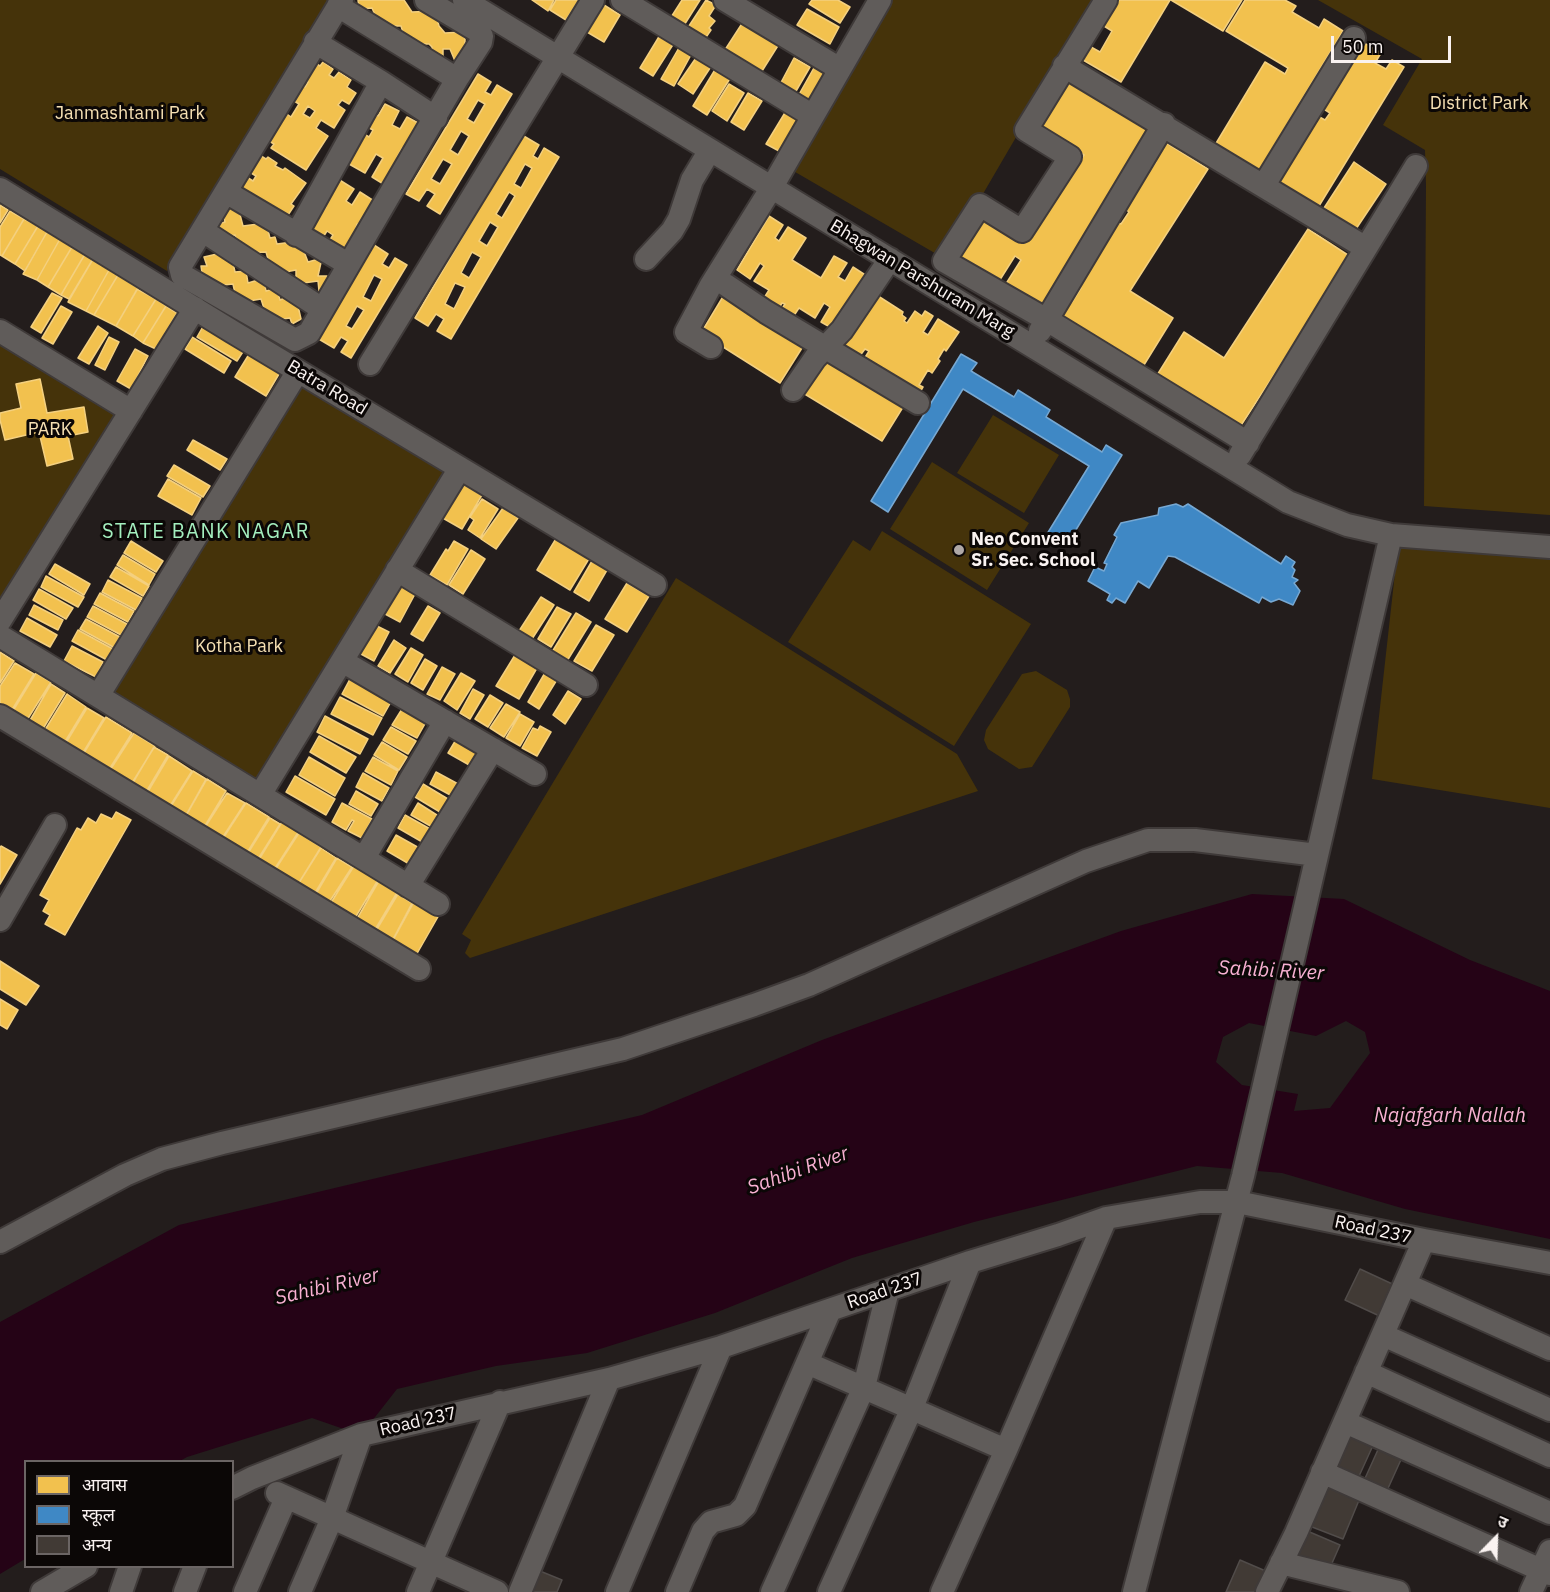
<!DOCTYPE html>
<html>
<head>
<meta charset="utf-8">
<style>
  body { margin:0 }
  #map { position:relative; width:1550px; height:1592px; overflow:hidden; background:#231d1c; font-family:"IBM Plex Sans","Noto Sans Devanagari",sans-serif }
  canvas { display:block }
  .legend { position:absolute; left:24px; top:1460px; width:210px; height:108px; box-sizing:border-box; background:#0b0706; border:2px solid #6b6564; margin:0; padding:8px 10px; list-style:none; font-size:18px; color:#faf3f1 }
  .legend li { display:flex; align-items:center; gap:12px; height:30px }
  .legend b { width:30px; border:2px solid #6b6564 }
  .north { position:absolute; left:1466px; top:1508px; width:60px; height:60px; -webkit-text-stroke:4px #0b0706; paint-order:stroke; rotate:23deg; font-size:16px; font-weight:700; line-height:24px; text-align:center; color:#faf3f1 }
  .north::after { content:''; display:block; margin:auto; width:21px; height:27px; background:#faf3f1; clip-path:polygon(50% 0,100% 100%,50% 72%,0 100%) }
  .scale { position:absolute; left:1331px; top:36px; width:120px; height:27px; box-sizing:border-box; border:3px solid #faf3f1; border-top:0; padding-left:8px; font-size:18px; line-height:21px; white-space:nowrap; color:#faf3f1; -webkit-text-stroke:4px #0b0706; paint-order:stroke }
</style>
</head>
<body>
<div id="map">
<canvas width="1550" height="1592"></canvas>
<ul class="legend">
<li><b style="height:16px;background:#f2c14e"></b>आवास</li>
<li><b style="height:16px;background:#3f88c5"></b>स्कूल</li>
<li><b style="height:16px;background:#413a35"></b>अन्य</li>
</ul>
<div class="north">उ</div>
<div class="scale">50 m</div>
</div>
<script>
const g = document.querySelector('canvas').getContext('2d');
g.lineJoin = 'round';
function fill(path, color) { g.fillStyle = color; g.fill(path, 'evenodd'); }
const poly = rows => new Path2D(rows.map(r => 'M' + r).join(''));
function strokePath(path, color, width, dash) { g.strokeStyle = color; g.lineWidth = width; g.lineCap = dash ? 'butt' : 'round'; g.setLineDash(dash || []); g.stroke(path); }
function write(font, color, halo, rows, align = 'center') {
  g.font = font + ' "IBM Plex Sans",sans-serif'; g.lineWidth = 6; g.setLineDash([]); g.textBaseline = 'middle'; g.strokeStyle = halo; g.fillStyle = color; for (const [text, x, y, turn = 0] of rows) {
    g.save(); g.translate(x, y); g.rotate((+turn || 0) * Math.PI / 180); g.textAlign = isNaN(turn) ? turn : align; if (halo) g.strokeText(text, 0, 0); g.fillText(text, 0, 0); g.restore();
  }
}
const green = poly([
  [0,0,335,0,167,271,0,169],
  [891,0,1096,0,945,259,790,169],
  [1318,0,1550,0,1550,515,1424,506,1426,185,1425,150,1383,125,1422,59],
  [0,341,121,413,0,606],
  [303,383,447,469,257,781,109,692],
  [993,415,1059,455,1024,513,957,473],
  [932,462,1029,523,987,590,890,529],
  [882,531,1031,624,954,746,788,642,853,540,870,551],
  [1398,546,1550,552,1550,808,1372,779],
  [676,578,957,754,978,791,470,958,465,953,471,940,462,934],
  [1036,671,1067,690,1070,699,1070,707,1032,767,1019,769,988,749,984,740,986,730,1022,674]
]);
const water = poly([
  [1252,894,1344,899,1470,960,1550,991,1550,1239,1405,1209,1282,1173,1197,1166,974,1222,852,1258,715,1313,587,1353,496,1366,397,1389,361,1435,312,1418,187,1457,180,1461,26,1462,25,1559,0,1574,0,1322,22,1310,179,1225,642,1115,822,1040,1121,931],
  [1346,1021,1365,1032,1370,1053,1330,1108,1294,1111,1298,1094,1242,1085,1216,1062,1223,1037,1249,1023,1316,1036]
]);
const homes = poly([
  [358,0,404,0,412,12,435,11,439,26,445,33,462,32,465,39,465,59,455,61,450,49,443,49,443,59,432,52,432,47,429,44,422,44,421,50,414,45,418,41,404,36,401,26,394,26,395,34,387,31,386,21,378,22,372,8,359,9,358,0],
  [532,0,554,0,548,11,532,0],
  [556,0,579,0,566,20,550,10,556,0],
  [682,0,700,0,681,30,668,22,682,0],
  [706,0,716,5,709,16,715,21,709,28,711,30,702,43,685,32,706,0],
  [812,0,838,0,850,7,840,23,809,4,812,0],
  [1113,0,1170,0,1121,82,1083,60,1091,47,1100,52,1112,31,1099,23,1113,0],
  [1171,0,1242,0,1223,31,1171,0],
  [1245,0,1285,0,1296,6,1292,12,1319,28,1324,19,1343,31,1259,171,1215,145,1265,62,1285,74,1288,68,1226,31,1245,0],
  [604,5,620,15,604,42,587,32,604,5],
  [807,9,839,27,830,44,797,25,807,9],
  [743,22,779,44,757,79,721,56,743,22],
  [660,35,674,43,653,76,640,68,660,35],
  [1359,40,1381,53,1375,63,1386,69,1392,60,1404,67,1319,206,1274,179,1314,114,1325,120,1330,113,1319,106,1359,40],
  [680,46,692,53,674,86,661,79,680,46],
  [700,52,714,62,693,94,678,84,700,52],
  [794,58,810,67,792,98,777,90,794,58],
  [309,59,320,66,323,62,333,69,329,75,334,78,339,72,351,80,347,87,356,93,349,104,342,100,338,105,345,110,334,128,321,120,316,128,328,136,306,170,271,148,274,144,261,136,284,112,291,117,299,104,286,96,296,81,305,87,308,82,298,76,309,59],
  [308,106,315,111,310,118,303,114,308,106],
  [815,66,829,74,810,106,797,98,815,66],
  [716,68,731,77,707,115,693,106,716,68],
  [478,74,491,82,485,92,491,95,497,85,512,94,440,214,427,206,435,194,427,189,419,201,406,194,478,74],
  [478,100,485,104,474,123,467,119,478,100],
  [461,131,469,136,458,155,450,150,461,131],
  [443,159,452,164,440,184,431,179,443,159],
  [1066,79,1153,134,1039,313,1002,290,1021,260,1015,256,996,286,954,259,984,210,1030,239,1084,155,1037,125,1066,79],
  [729,84,744,93,727,121,712,111,729,84],
  [748,93,762,101,744,130,731,122,748,93],
  [385,104,399,111,392,125,400,129,407,117,420,124,408,151,402,148,397,157,403,160,385,185,372,177,383,158,376,154,365,173,349,164,359,146,355,144,361,132,369,137,373,130,367,127,374,113,378,116,385,104],
  [786,111,799,119,779,151,766,144,786,111],
  [522,135,539,145,533,156,538,159,544,148,559,157,451,339,437,331,444,319,436,314,428,326,415,318,522,135],
  [525,164,532,168,521,188,514,184,525,164],
  [509,192,515,196,502,218,496,214,509,192],
  [490,222,498,227,487,246,479,241,490,222],
  [472,252,481,257,469,278,461,273,472,252],
  [455,283,465,287,454,309,445,304,455,283],
  [1165,142,1208,169,1130,291,1173,318,1139,373,1057,314,1066,298,1072,302,1081,288,1075,284,1115,221,1121,224,1129,212,1124,208,1147,171,1149,172,1156,162,1153,161,1165,142],
  [253,151,266,159,268,157,277,163,275,166,283,170,285,168,306,183,291,204,294,206,282,224,229,188,239,172,253,181,256,176,243,168,253,151],
  [1354,162,1386,184,1356,229,1324,208,1354,162],
  [338,179,354,189,346,201,352,205,360,192,374,201,360,221,359,225,357,224,356,228,357,228,340,255,326,246,333,235,327,231,320,242,306,234,318,207,324,210,326,207,320,203,338,179],
  [237,203,243,226,266,223,270,238,275,237,277,244,300,241,308,262,322,258,318,276,327,276,329,289,319,291,318,281,296,284,296,270,280,273,271,270,266,252,240,253,235,235,221,237,218,224,225,222,221,205,237,203],
  [0,205,8,210,0,223,0,205],
  [10,211,24,219,2,256,0,255,0,227,10,211],
  [769,216,783,225,775,238,779,241,788,227,806,238,792,260,821,278,834,256,847,263,838,277,845,281,853,267,870,278,837,331,821,322,830,307,824,303,815,318,799,308,789,323,777,316,785,304,782,303,775,315,759,306,769,290,754,281,764,266,760,263,750,279,737,270,769,216],
  [24,219,38,226,15,264,2,256,24,219],
  [38,226,47,232,25,271,15,264,38,226],
  [1308,229,1351,257,1236,433,1154,380,1184,332,1224,358,1308,229],
  [47,232,60,239,37,280,23,274,47,232],
  [60,239,72,247,48,287,37,280,60,239],
  [374,245,388,254,382,264,389,268,395,258,407,265,351,358,341,352,348,341,341,337,334,348,317,338,374,245],
  [374,275,382,279,371,301,363,297,374,275],
  [357,306,364,310,352,329,346,326,357,306],
  [72,247,85,254,61,295,48,287,72,247],
  [85,254,93,259,69,299,61,295,85,254],
  [217,254,231,254,235,272,246,271,248,283,258,280,263,273,266,291,277,288,280,300,287,297,298,306,301,319,292,324,290,318,268,321,261,299,237,303,233,284,204,287,201,266,207,266,204,257,217,254],
  [93,259,109,270,86,311,68,302,93,259],
  [109,270,118,275,94,315,86,311,109,270],
  [118,275,138,288,116,326,94,315,118,275],
  [137,289,156,299,133,336,116,326,137,289],
  [727,290,807,340,780,383,701,333,727,290],
  [52,293,62,298,41,333,31,327,52,293],
  [875,294,903,312,902,315,906,318,904,321,907,323,915,311,922,316,925,311,933,316,923,332,928,335,938,319,959,332,946,351,944,349,938,359,940,361,932,373,928,370,919,385,923,387,916,399,861,364,869,351,865,349,856,361,838,350,875,294],
  [156,299,166,306,143,343,133,336,156,299],
  [61,306,72,312,53,344,42,338,61,306],
  [166,306,177,313,156,349,143,343,166,306],
  [205,323,246,347,237,361,197,337,205,323],
  [98,326,108,333,89,364,78,358,98,326],
  [109,337,119,342,105,370,95,365,109,337],
  [192,337,231,361,224,373,185,349,192,337],
  [135,349,148,356,131,389,117,381,135,349],
  [251,351,282,369,266,396,235,377,251,351],
  [828,351,908,399,882,441,803,393,828,351],
  [40,379,47,413,84,407,88,432,68,436,73,459,47,466,39,432,5,440,0,420,0,413,21,408,16,384,40,379],
  [193,440,227,459,220,470,187,450,193,440],
  [174,465,210,486,203,497,167,476,174,465],
  [168,479,201,498,192,515,158,496,168,479],
  [463,484,482,495,462,529,441,517,463,484],
  [482,499,498,509,480,538,468,530,474,520,470,517,482,499],
  [503,508,518,518,496,549,481,539,503,508],
  [557,537,590,557,570,590,537,570,557,537],
  [131,541,163,561,156,572,124,553,131,541],
  [454,541,468,549,447,585,430,575,446,549,448,551,454,541],
  [471,550,485,559,463,594,449,585,471,550],
  [123,555,155,574,149,585,117,565,123,555],
  [592,561,607,570,589,601,574,592,592,561],
  [55,564,90,584,84,595,49,574,55,564],
  [116,567,149,586,143,596,110,577,116,567],
  [46,576,84,597,78,607,41,587,46,576],
  [108,580,142,598,136,610,102,592,108,580],
  [627,583,649,596,627,632,605,619,627,583],
  [401,586,415,594,400,622,385,614,401,586],
  [39,589,73,608,66,619,33,600,39,589],
  [100,593,134,611,128,622,94,604,100,593],
  [541,597,554,605,532,639,519,631,541,597],
  [34,605,63,620,58,630,29,615,34,605],
  [93,606,127,624,121,635,87,617,93,606],
  [428,606,440,613,423,641,411,634,428,606],
  [557,607,571,614,551,647,538,639,557,607],
  [576,613,591,622,567,661,552,652,576,613],
  [27,618,57,635,50,647,20,631,27,618],
  [86,619,120,637,115,648,80,629,86,619],
  [375,625,389,632,374,661,359,653,375,625],
  [596,625,614,635,592,671,574,661,596,625],
  [78,630,113,649,107,660,72,641,78,630],
  [394,640,406,648,390,673,378,666,394,640],
  [72,646,103,662,96,677,64,661,72,646],
  [411,648,423,655,408,682,395,674,411,648],
  [0,652,14,661,0,683,0,652],
  [515,655,537,668,519,699,496,686,515,655],
  [425,659,437,666,423,690,411,683,425,659],
  [15,663,34,674,7,718,0,714,0,686,15,663],
  [442,667,455,674,440,700,427,694,442,667],
  [546,671,558,678,539,709,528,702,546,671],
  [36,673,51,682,22,728,8,719,36,673],
  [461,673,475,681,457,710,444,701,461,673],
  [350,679,392,700,383,716,342,694,350,679],
  [51,684,65,693,38,737,25,729,51,684],
  [473,689,484,695,470,719,460,713,473,689],
  [568,691,581,699,565,724,553,715,568,691],
  [67,694,86,707,60,750,40,738,67,694],
  [490,695,503,703,488,727,475,719,490,695],
  [340,697,382,718,373,735,331,714,340,697],
  [506,704,520,712,504,737,490,728,506,704],
  [87,708,104,718,78,761,61,751,87,708],
  [402,709,426,722,417,738,392,725,402,709],
  [520,714,534,722,520,746,506,738,520,714],
  [325,716,368,739,360,754,317,732,325,716],
  [106,717,132,733,105,776,79,761,106,717],
  [540,726,551,732,537,756,522,748,533,728,538,730,540,726],
  [391,727,416,741,408,754,383,740,391,727],
  [134,733,155,746,127,791,105,778,134,733],
  [319,736,356,757,346,773,310,752,319,736],
  [457,738,479,750,471,766,448,753,457,738],
  [382,742,407,757,399,770,374,755,382,742],
  [154,747,168,755,142,799,128,791,154,747],
  [169,756,192,771,165,814,143,800,169,756],
  [309,757,345,778,335,796,299,775,309,757],
  [373,757,398,771,391,785,365,771,373,757],
  [193,771,206,779,181,824,166,814,193,771],
  [436,772,460,785,454,797,430,784,436,772],
  [363,773,389,788,382,801,356,787,363,773],
  [295,776,335,799,326,815,286,792,295,776],
  [207,779,226,791,200,834,182,823,207,779],
  [423,784,453,802,445,815,415,797,423,784],
  [356,791,378,804,371,816,349,804,356,791],
  [227,793,245,803,217,846,200,835,227,793],
  [246,803,269,817,242,861,218,846,246,803],
  [342,803,372,819,362,838,348,831,354,821,352,820,346,830,332,822,342,803],
  [418,803,440,817,434,828,411,815,418,803],
  [116,812,131,820,65,935,45,924,50,915,43,911,49,900,40,895,77,828,81,830,88,818,96,823,101,814,112,819,116,812],
  [405,815,432,830,424,843,398,828,405,815],
  [270,818,280,824,253,867,243,861,270,818],
  [282,822,299,831,270,876,255,866,282,822],
  [299,833,321,847,295,889,271,876,299,833],
  [396,835,421,849,411,865,387,851,396,835],
  [1,846,17,855,0,884,0,848,1,846],
  [321,848,336,858,312,898,295,889,321,848],
  [337,858,352,867,326,907,313,899,337,858],
  [354,866,378,880,352,923,327,909,354,866],
  [380,879,398,891,373,933,354,924,380,879],
  [398,894,412,903,391,943,374,934,398,894],
  [414,902,439,915,415,957,391,944,414,902],
  [0,961,39,986,26,1005,0,989,0,961],
  [0,999,18,1010,7,1029,0,1025,0,999]
]);
const schools = poly([
  [961,354,977,363,971,371,1014,397,1018,390,1050,410,1046,417,1102,452,1106,445,1122,455,1066,546,1047,534,1089,466,963,389,888,512,871,501,961,354],
  [1176,504,1183,507,1188,504,1281,564,1286,556,1295,562,1292,567,1295,570,1292,577,1298,580,1294,583,1300,591,1293,605,1279,599,1271,602,1262,597,1259,603,1175,557,1168,556,1149,588,1138,581,1125,603,1116,598,1112,603,1107,600,1110,594,1088,581,1095,567,1104,571,1107,564,1104,563,1117,537,1114,535,1121,523,1158,515,1159,508,1176,504]
]);
const building = poly([
  [1360,1269,1401,1288,1386,1319,1345,1300,1360,1269],
  [1348,1428,1375,1441,1355,1485,1328,1473,1348,1428],
  [1381,1443,1404,1453,1385,1495,1362,1485,1381,1443],
  [1326,1479,1362,1493,1343,1539,1307,1525,1326,1479],
  [1305,1530,1340,1545,1329,1570,1294,1555,1305,1530],
  [1240,1560,1268,1572,1260,1592,1226,1592,1240,1560],
  [535,1569,562,1580,557,1592,525,1592,535,1569]
]);
const minor = poly([
  [342,0,180,267,182,275,295,340,309,333,457,79,481,42,482,36,478,31,426,0],
  [464,0,1288,502,1347,525,1391,535,1550,547],
  [622,0,813,116],
  [725,0,840,69],
  [1106,0,1026,130,1070,157,1022,231,980,205,944,261,1047,320,1248,443],
  [338,6,457,79],
  [1064,66,1366,248,1240,455],
  [381,82,436,118],
  [1264,185,1354,38],
  [0,189,233,332,655,585],
  [226,192,348,264],
  [203,231,322,309],
  [296,235,381,82,315,42],
  [1366,248,1416,166],
  [646,259,672,231,679,219,692,180,710,150],
  [726,285,766,312,918,403],
  [0,331,131,411],
  [1040,331,1164,124],
  [711,347,686,332,711,285,772,187,880,0],
  [370,364,593,0],
  [793,390,815,358,842,330,890,259],
  [397,570,586,685],
  [0,621,195,308],
  [0,636,438,904],
  [342,661,535,774],
  [98,696,298,371],
  [0,716,419,969],
  [260,795,460,468],
  [364,858,445,721],
  [408,886,493,749],
  [0,920,55,825],
  [0,1242,125,1175,162,1159,222,1143,623,1049,754,1005,809,985,1086,861,1148,840,1195,840,1317,855],
  [1405,1284,1550,1349],
  [830,1310,807,1363,1006,1450],
  [1383,1335,1550,1410],
  [1366,1372,1550,1456],
  [1345,1422,1550,1513],
  [1322,1472,1550,1574],
  [232,1488,252,1478,361,1435,609,1379,721,1347,970,1262,1058,1235,1106,1218,1200,1202,1237,1202,1424,1240,1550,1263],
  [277,1493,497,1592],
  [1281,1563,1398,1592],
  [42,1592,86,1566],
  [121,1592,130,1566],
  [185,1592,195,1566],
  [245,1592,286,1498],
  [300,1592,332,1518,361,1435],
  [418,1592,500,1402],
  [520,1592,609,1379],
  [617,1592,721,1347],
  [677,1592,703,1531,711,1522,736,1515,745,1506,807,1363],
  [772,1592,864,1387,888,1290],
  [829,1592,912,1408,970,1262],
  [942,1592,1006,1450,1106,1218],
  [1134,1592,1243,1176,1391,535],
  [1267,1592,1296,1533,1424,1240],
  [1531,1592,1550,1551]
]);
const markers = [
  [959,550,6,"#afa8a6"]
];
const parkNames = [
  ["District Park",1479,104],
  ["Janmashtami Park",130,114],
  ["PARK",50,430],
  ["Kotha Park",239,647]
];
const streetNames = [
  ["Bhagwan Parshuram Marg",922,279,31],
  ["Batra Road",327,388,31],
  ["Road 237",1373,1230,12],
  ["Road 237",885,1291,-19],
  ["Road 237",418,1422,-13]
];
const poiNames = [
  ["Neo Convent",971,540],
  ["Sr. Sec. School",971,561]
];
const neighbourhoodNames = [
  ["STATE BANK NAGAR",206,532]
];
const waterNames = [
  ["Sahibi River",1271,971,3],
  ["Najafgarh Nallah",1450,1116],
  ["Sahibi River",798,1171,-20],
  ["Sahibi River",327,1287,-13]
];
fill(green, '#45330a');
fill(water, '#250316');
fill(homes, '#f2c14e');
strokePath(homes, '#f4d07f', 1.5);
fill(schools, '#3f88c5');
strokePath(schools, '#77a8d2', 1.5);
fill(building, '#413a35');
strokePath(building, '#514c4a', 1.5);
strokePath(minor, '#3f3a39', 26);
strokePath(minor, '#605c5a', 22);
for (const [x, y, r, color] of markers) { const dot = new Path2D(); dot.arc(x, y, r, 0, 2 * Math.PI); g.fillStyle = color; g.fill(dot); strokePath(dot, '#0b0706', 2); }
write('18px', '#f6e0b3', '#0b0706', parkNames);
write('18px', '#faf3f1', '#0b0706', streetNames);
write('bold 18px', '#faf3f1', '#0b0706', poiNames, 'left');
g.letterSpacing = '1.5px';
write('20px', '#a4efbf', '#0b0706', neighbourhoodNames);
g.letterSpacing = '0px';
write('italic 20px', '#f8b0d2', '#0b0706', waterNames);
</script>
</body>
</html>
